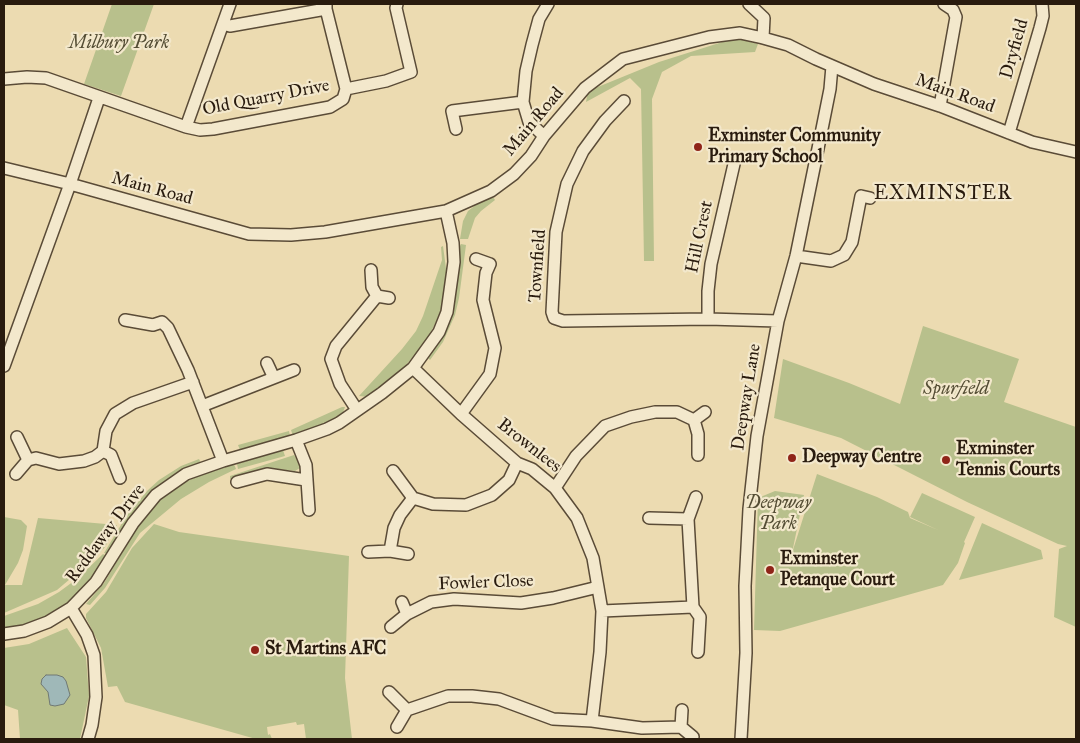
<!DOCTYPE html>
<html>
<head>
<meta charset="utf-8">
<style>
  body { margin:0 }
  #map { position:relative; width:1080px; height:743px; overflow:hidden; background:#ecdbb1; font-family:"IM FELL Great Primer",serif }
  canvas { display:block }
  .frame { position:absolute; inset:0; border:5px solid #291b0e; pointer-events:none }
</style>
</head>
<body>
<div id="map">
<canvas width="1080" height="743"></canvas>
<div class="frame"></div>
</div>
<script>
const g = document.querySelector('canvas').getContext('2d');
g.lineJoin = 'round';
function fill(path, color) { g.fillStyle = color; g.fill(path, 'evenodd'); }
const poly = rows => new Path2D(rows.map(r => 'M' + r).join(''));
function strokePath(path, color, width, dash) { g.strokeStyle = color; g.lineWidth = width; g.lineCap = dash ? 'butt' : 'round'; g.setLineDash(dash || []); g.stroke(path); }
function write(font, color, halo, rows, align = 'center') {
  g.font = font + ' "IM FELL Great Primer",serif'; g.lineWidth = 4.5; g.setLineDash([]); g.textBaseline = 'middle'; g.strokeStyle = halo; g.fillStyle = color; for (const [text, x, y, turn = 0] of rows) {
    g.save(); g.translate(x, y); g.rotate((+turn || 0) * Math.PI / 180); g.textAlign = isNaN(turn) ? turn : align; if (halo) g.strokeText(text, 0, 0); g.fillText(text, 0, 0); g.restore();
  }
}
const green = poly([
  [112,4,154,4,121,96,84,84],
  [735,38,758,44,755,52,691,56,662,72,652,99,654,261,644,261,641,89,630,78,586,102,588,91,659,62],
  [493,197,495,200,481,211,475,218,468,239,460,239,463,221,468,211,477,204],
  [461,244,466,245,459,298,455,315,443,342,430,360,428,358,439,342,453,312,457,281,459,248],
  [443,246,447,276,446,293,440,313,432,330,423,345,406,365,369,397,359,396,402,349,416,331,423,316,442,260,441,247],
  [923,326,1019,359,1004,402,1076,427,1076,627,1054,617,1059,549,1067,546,1058,544,967,502,841,438,774,418,783,359,849,383,900,404],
  [342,407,345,407,342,415,324,424,293,436,291,430],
  [289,431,290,436,240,450,238,445],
  [283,450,285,456,238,469,237,464],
  [294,455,300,464,300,468,295,471,268,468,268,470,230,479,230,476],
  [199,459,201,463,179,471,152,491,130,517,108,554,104,553,127,515,148,490,159,480,181,466],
  [234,464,236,469,209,482,181,499,140,533,105,588,90,605,86,604,104,583,137,528,151,508,175,487,196,477],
  [817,474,877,497,908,512,910,518,938,530,910,517,922,493,975,517,964,542,965,543,958,563,943,585,780,631,754,630,758,498,775,491,804,495,792,553],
  [4,517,21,520,27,526,23,550,18,563,5,585,22,585,38,518,117,525,105,547,96,557,57,590,4,613],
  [982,523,1041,550,1043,559,959,580],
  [154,524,179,532,349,556,345,678,352,739,306,739,304,724,297,725,296,722,267,727,268,735,270,734,272,739,256,739,125,702,117,686,108,687,101,648,86,618,86,614,106,592,132,548],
  [103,554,107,556,96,574,74,599,62,608,48,616,29,624,4,628,4,616,38,604,59,592,78,578],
  [67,628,86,657,89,696,80,739,20,739,18,710,4,705,4,648,29,644]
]);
const water = poly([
  [46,675,57,675,63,677,66,681,70,695,64,704,55,706,50,705,48,692,41,684,42,679,46,675]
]);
const minor = poly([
  [326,4,326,9,346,89],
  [749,4,764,18,763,38],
  [223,24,230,26,326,9],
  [4,79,27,77,46,78,186,127,200,130,213,129,330,107,343,99,346,89,386,81,411,72,396,8,397,4],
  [624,101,605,121,583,151,567,184,556,232,552,312,554,318,563,321,708,319,778,321],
  [940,106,956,17,953,10,944,4],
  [186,127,230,4],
  [456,129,452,111,523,102],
  [1009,133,1040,28,1043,16,1042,4],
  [544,136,529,122,523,102,526,71,532,45,539,19,548,4],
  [4,168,70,184,249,234,291,235,325,232,446,211,491,191,514,174,531,156,544,136,585,88,623,59,709,37,740,33,763,38,788,45,816,59,874,84,940,106,1032,142,1076,152],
  [796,256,831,261,844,255,852,242,861,196,870,198],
  [371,270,372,287,377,296],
  [708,319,708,291,711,264,734,164],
  [125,320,153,325,162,322,168,328,188,370,223,461],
  [267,363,273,376],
  [4,366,70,184,99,98],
  [413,368,461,414,517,463,532,469,555,488,577,518,593,558,602,611,600,652,592,721,642,728,681,727,693,737],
  [202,406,294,370],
  [357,410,340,384,331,359,336,346,377,296,389,298],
  [461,414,490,374,495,348,483,300,486,273,490,264,476,259],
  [694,420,698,434,698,455],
  [17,437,28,460],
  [296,440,306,465,309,510],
  [103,451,111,455,120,478],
  [393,471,413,498,433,504,466,505,492,495,509,480,517,463],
  [16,474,28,460,36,458,59,464,84,461,95,457,103,451,106,431,115,414,133,403,193,382],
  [237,482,267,474,306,480],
  [555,488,576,456,605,426,631,417,655,412,677,412,694,420,705,412],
  [649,518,688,519],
  [368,552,390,551],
  [408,554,390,551,394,528,400,515,413,498],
  [402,602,407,614],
  [693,607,700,617,698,652],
  [71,608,87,635,94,655,96,697,92,725,88,739],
  [602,611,693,607,688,519,696,497],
  [391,627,407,614,431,602,454,599,521,603,553,598,598,587],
  [4,634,24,631,48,622,71,608,96,582,133,523,156,495,186,474,223,461,296,440,327,429,339,423,382,393,413,368,439,332,447,312,454,262,453,243,446,211],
  [389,692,407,710,448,696,472,696,499,699,553,719,592,721],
  [397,727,407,710],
  [681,727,682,710],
  [741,739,746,653,745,586,749,509,757,436,778,321,796,256,823,124,830,89,832,66]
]);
const markers = [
  [698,147,5,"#8f2418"],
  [792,458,5,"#8f2418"],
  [946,460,5,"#8f2418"],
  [770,570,5,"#8f2418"],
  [255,650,5,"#8f2418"]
];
const parkNames = [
  ["Milbury Park",119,44],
  ["Spurfield",956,390],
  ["Deepway",778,504],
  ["Park",778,525]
];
const streetNames = [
  ["Dryfield",1015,49,-74],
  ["Main Road",955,94,20],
  ["Old Quarry Drive",266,98,-11],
  ["Main Road",534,122,-50],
  ["Main Road",152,189,15],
  ["Hill Crest",700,237,-78],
  ["Townfield",538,266,-86],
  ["Deepway Lane",747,397,-81],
  ["Brownlees",529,446,38],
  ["Reddaway Drive",106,534,-53],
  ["Fowler Close",486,583,-2]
];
const poiNames = [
  ["Exminster Community",708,137],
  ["Primary School",708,158],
  ["Exminster",956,450],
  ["Tennis Courts",956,471],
  ["Deepway Centre",802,458],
  ["Exminster",780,560],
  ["Petanque Court",780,581],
  ["St Martins AFC",265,650]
];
const quarterNames = [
  ["EXMINSTER",943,194]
];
fill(green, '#b8c08c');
fill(water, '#9fb8b8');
strokePath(water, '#707974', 1);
strokePath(minor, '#5a4b37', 14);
strokePath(minor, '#f3e8cc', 11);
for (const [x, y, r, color] of markers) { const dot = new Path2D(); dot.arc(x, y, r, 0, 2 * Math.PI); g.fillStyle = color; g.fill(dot); strokePath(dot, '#f3e8cc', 2); }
write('italic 18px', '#544d34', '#f3e8cc', parkNames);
write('18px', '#291b0e', '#f3e8cc', streetNames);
write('bold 18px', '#291b0e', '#f3e8cc', poiNames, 'left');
g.letterSpacing = '1px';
write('20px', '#291b0e', '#f3e8cc', quarterNames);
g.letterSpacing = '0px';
</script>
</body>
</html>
